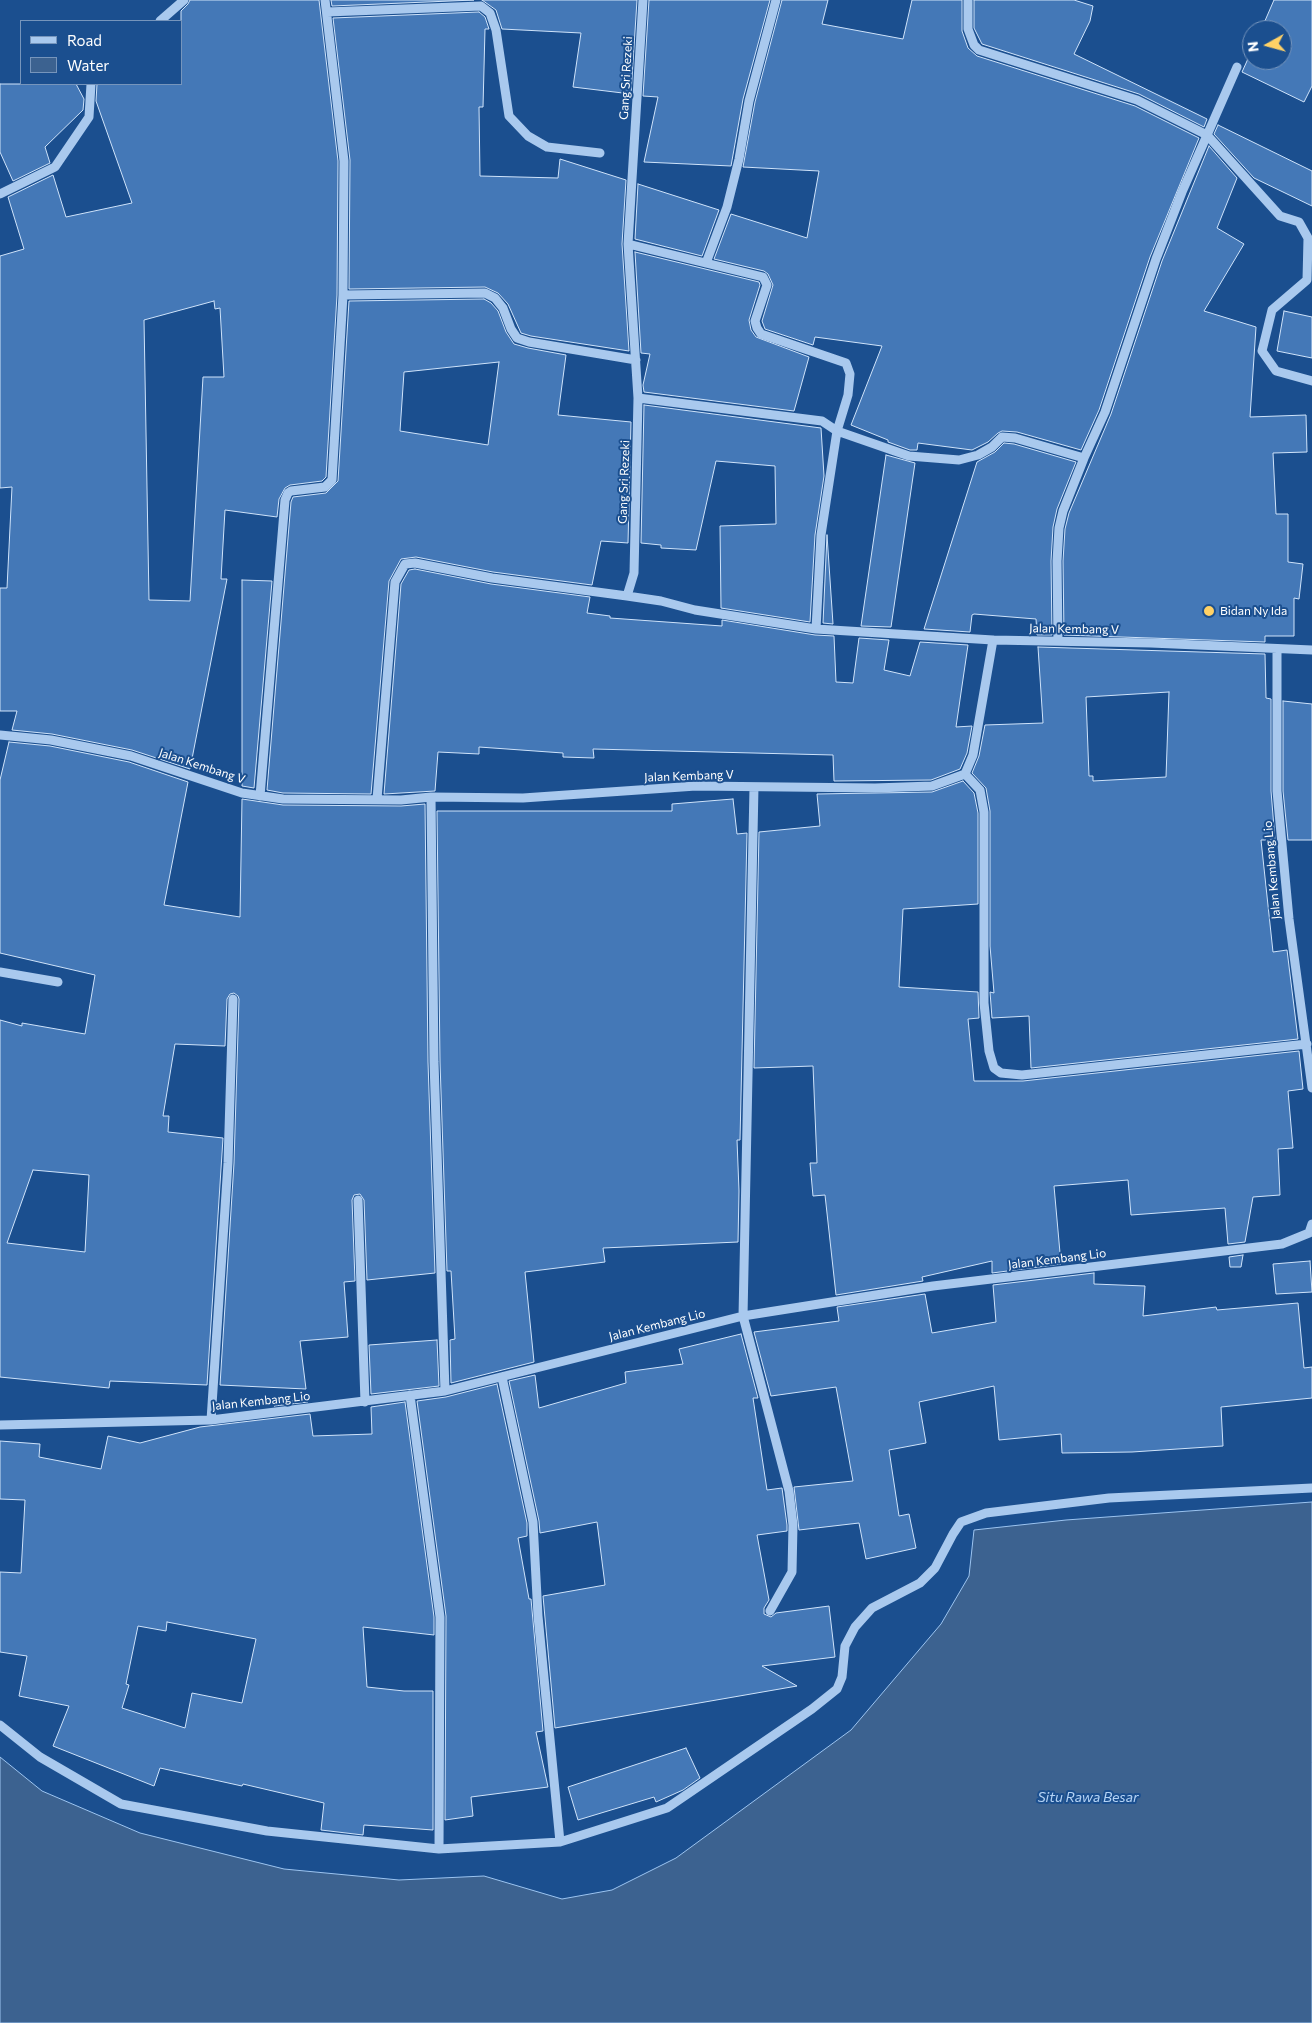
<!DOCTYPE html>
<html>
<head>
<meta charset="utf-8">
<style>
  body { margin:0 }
  #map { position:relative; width:1312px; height:2023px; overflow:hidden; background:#1b4f8f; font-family:Commissioner,sans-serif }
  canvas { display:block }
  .legend { position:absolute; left:20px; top:20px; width:162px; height:65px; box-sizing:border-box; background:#1b4f8f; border:1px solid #7695bc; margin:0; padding:6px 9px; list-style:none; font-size:15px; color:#fff }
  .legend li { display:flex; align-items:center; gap:10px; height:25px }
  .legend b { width:25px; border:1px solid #7695bc }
  .north { position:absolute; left:1242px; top:20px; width:50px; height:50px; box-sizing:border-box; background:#1b4f8f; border:1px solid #7695bc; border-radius:50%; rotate:263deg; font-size:14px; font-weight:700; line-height:20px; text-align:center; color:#fff }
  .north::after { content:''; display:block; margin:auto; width:18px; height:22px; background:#ffd166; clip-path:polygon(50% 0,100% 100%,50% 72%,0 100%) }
</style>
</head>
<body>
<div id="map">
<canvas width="1312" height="2023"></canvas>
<ul class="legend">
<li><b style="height:6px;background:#a9c9ee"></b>Road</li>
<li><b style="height:14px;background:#3c6290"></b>Water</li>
</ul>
<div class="north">N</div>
</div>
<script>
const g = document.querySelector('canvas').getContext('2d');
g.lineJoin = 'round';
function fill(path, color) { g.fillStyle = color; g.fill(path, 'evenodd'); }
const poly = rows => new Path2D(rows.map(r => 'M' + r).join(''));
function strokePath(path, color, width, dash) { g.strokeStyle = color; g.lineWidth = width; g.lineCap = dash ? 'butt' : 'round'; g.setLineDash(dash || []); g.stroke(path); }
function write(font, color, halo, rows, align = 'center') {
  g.font = font + ' Commissioner,sans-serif'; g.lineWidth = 4; g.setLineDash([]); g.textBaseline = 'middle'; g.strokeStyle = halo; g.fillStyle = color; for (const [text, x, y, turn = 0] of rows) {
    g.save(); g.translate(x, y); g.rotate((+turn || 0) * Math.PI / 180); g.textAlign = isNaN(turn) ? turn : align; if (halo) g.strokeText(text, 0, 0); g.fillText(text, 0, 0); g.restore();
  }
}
const water = poly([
  [1312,1502,1312,2023,0,2023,0,1757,42,1791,140,1833,284,1869,399,1880,484,1876,562,1899,612,1890,676,1858,851,1730,941,1624,969,1576,974,1530,1066,1520,1312,1502]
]);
const building = poly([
  [190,0,319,0,338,161,337,295,326,477,322,481,290,485,285,488,279,499,277,517,225,510,221,579,227,579,190,769,132,750,52,734,12,730,17,711,0,711,0,588,7,588,12,487,0,488,0,256,24,249,8,197,53,175,66,217,132,203,96,101,97,84,181,84,181,11,188,4,190,0],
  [214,301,215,309,220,308,224,377,203,377,190,601,149,600,144,320,214,301],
  [331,0,474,0,332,6,331,0],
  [482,0,637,0,631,94,573,87,581,33,502,29,496,10,482,0],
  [649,0,770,0,743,99,731,166,644,162,658,97,643,96,649,0],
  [782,0,828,0,822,24,903,39,912,0,962,0,962,31,968,48,977,56,1135,106,1199,138,1150,257,1099,410,1081,450,1017,432,1002,431,998,433,988,442,972,450,918,443,917,450,910,450,888,442,888,440,851,425,882,346,815,337,813,345,765,329,762,321,773,285,768,274,764,271,714,259,731,214,807,238,819,171,743,167,755,102,782,0],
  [974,0,1074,0,1093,6,1090,21,1074,54,1207,119,1204,127,1139,94,982,44,974,28,974,0],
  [1274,0,1312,0,1312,86,1304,102,1242,72,1252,50,1252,60,1282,60,1282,30,1261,30,1274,0],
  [479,12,485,17,489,29,485,29,483,107,479,107,480,176,558,178,560,159,626,180,622,244,629,351,531,336,521,333,508,304,498,293,485,287,349,289,350,160,333,18,479,12],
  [0,84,76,84,84,99,83,110,45,147,50,163,13,181,0,152,0,84],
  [1218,125,1312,171,1312,206,1254,178,1214,134,1218,125],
  [1209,146,1237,178,1217,228,1244,244,1204,311,1256,327,1250,417,1306,415,1307,452,1273,453,1276,514,1288,514,1288,562,1303,564,1299,599,1294,598,1294,636,1265,636,1265,642,1064,635,1063,561,1065,529,1069,513,1111,414,1162,261,1209,146],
  [638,184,719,210,702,256,635,239,638,184],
  [635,252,759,282,760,285,749,320,751,330,756,337,809,357,794,411,644,392,643,385,650,354,641,353,635,252],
  [484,299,491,303,498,311,506,332,514,344,528,348,566,355,558,415,631,422,628,543,601,541,592,585,493,572,416,557,401,559,389,581,371,794,283,793,267,790,291,502,293,497,326,493,338,481,349,301,484,299],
  [499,362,488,445,400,431,404,372,499,362],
  [1284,311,1312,317,1312,358,1277,351,1284,311],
  [644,405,821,428,824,476,815,535,810,622,721,608,720,526,776,524,775,466,716,461,696,550,661,548,661,545,641,543,644,405],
  [1004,443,1014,444,1076,462,1057,509,1053,527,1051,561,1052,635,1037,635,1036,619,974,614,972,615,970,632,924,629,977,462,995,452,1004,443],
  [886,455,915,463,891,627,861,626,886,455],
  [827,535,833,624,823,623,827,535],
  [415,569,491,584,590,597,587,613,610,616,610,618,722,626,722,620,815,635,834,636,836,682,853,683,859,638,889,640,884,670,910,676,920,642,968,645,956,727,972,726,967,753,960,769,931,780,834,781,833,755,593,749,594,758,563,757,563,753,479,747,479,754,438,752,435,791,384,794,401,584,409,570,415,569],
  [242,580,272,581,254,788,242,786,242,580],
  [1038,647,1265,654,1266,698,1271,699,1271,791,1275,840,1261,840,1273,952,1287,950,1298,1039,1031,1068,1029,1016,992,1018,990,992,994,993,990,946,990,811,986,788,972,773,979,756,985,725,1043,723,1038,647],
  [1169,692,1166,777,1093,781,1093,776,1089,776,1086,697,1169,692],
  [1283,701,1312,704,1312,840,1288,840,1283,791,1283,701],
  [9,742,50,746,129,762,188,782,164,905,240,917,242,799,283,805,401,806,425,804,428,1062,435,1273,367,1280,364,1200,360,1194,354,1195,352,1200,355,1281,344,1282,348,1337,300,1341,306,1389,220,1385,234,1163,239,999,238,996,234,993,230,994,227,999,225,1046,175,1044,163,1116,169,1116,168,1132,223,1138,207,1385,110,1381,109,1388,0,1377,0,1020,22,1026,22,1023,85,1034,95,975,0,953,0,780,9,742],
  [33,1170,89,1175,85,1252,7,1243,33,1170],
  [963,781,974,793,978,813,978,904,903,909,899,987,978,992,979,1018,968,1019,974,1081,1023,1081,1299,1051,1303,1089,1288,1091,1293,1148,1278,1149,1280,1195,1253,1197,1245,1242,1228,1244,1225,1208,1131,1215,1128,1180,1054,1186,1061,1264,992,1273,992,1261,922,1277,923,1281,836,1295,825,1195,813,1196,810,1163,817,1163,813,1066,754,1068,759,832,820,826,817,794,932,792,963,781],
  [733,799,737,834,747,833,740,1140,737,1140,739,1191,738,1242,603,1248,605,1262,525,1272,534,1362,451,1383,450,1340,455,1339,451,1271,447,1271,440,1062,437,811,672,811,672,804,733,799],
  [1243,1255,1241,1267,1230,1267,1229,1257,1243,1255],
  [1310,1261,1312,1292,1276,1294,1273,1264,1310,1261],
  [1094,1273,1094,1284,1145,1286,1143,1316,1216,1307,1217,1310,1298,1303,1304,1368,1312,1367,1312,1398,1221,1407,1223,1446,1132,1452,1062,1453,1061,1434,999,1440,994,1386,919,1402,926,1443,889,1450,899,1516,909,1514,916,1548,866,1559,859,1523,799,1530,794,1487,853,1481,836,1387,771,1396,754,1332,839,1321,837,1307,925,1294,932,1333,996,1322,993,1285,1094,1273],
  [741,1334,758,1398,753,1398,767,1490,782,1488,787,1525,787,1531,757,1535,769,1600,764,1608,764,1614,771,1617,776,1613,829,1606,835,1657,762,1666,797,1686,555,1728,543,1596,605,1585,597,1522,540,1533,539,1521,509,1381,535,1375,539,1408,626,1383,625,1372,683,1364,679,1349,741,1334],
  [437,1340,439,1386,371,1394,369,1345,437,1340],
  [497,1384,527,1523,527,1536,518,1538,529,1599,531,1599,543,1731,536,1732,548,1787,471,1797,473,1816,445,1820,446,1616,417,1401,446,1397,497,1384],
  [307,1397,308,1402,274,1406,307,1397],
  [405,1402,434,1617,434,1635,363,1627,367,1687,404,1691,433,1691,433,1830,364,1825,363,1835,321,1830,324,1803,243,1784,242,1786,160,1768,154,1786,53,1746,69,1706,19,1696,27,1656,0,1652,0,1572,21,1573,25,1500,0,1499,0,1441,40,1444,39,1457,101,1469,108,1436,140,1443,200,1427,310,1414,313,1436,372,1434,371,1407,405,1402],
  [167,1622,256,1639,242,1703,192,1693,185,1728,122,1708,129,1685,126,1684,138,1626,166,1631,167,1622],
  [686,1748,700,1778,683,1790,656,1802,654,1797,578,1820,568,1787,686,1748]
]);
const minor = poly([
  [643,0,628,244,638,398,634,573,627,596,661,601,695,610,816,629,993,640,1151,643,1312,650],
  [968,0,968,29,974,45,979,50,1137,100,1207,135,1280,216,1299,222,1308,238,1307,280,1272,310,1262,351,1276,371,1312,381],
  [327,12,481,6,490,13,496,30,509,116,528,136,547,147,600,153],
  [160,21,184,0],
  [0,194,55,167,89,117,91,84],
  [628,244,763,277,767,285,755,321,757,328,761,334,846,363,850,374,848,395,837,431,909,456,959,460,978,455,992,447,1002,437,1015,438,1084,458],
  [706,263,727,207,739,159,749,101,776,0],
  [343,295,485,293,495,298,503,308,511,329,517,338,529,342,636,360],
  [638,398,822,421,837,431,821,535,816,629],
  [1058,641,1057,561,1059,528,1063,511,1084,458,1105,412,1156,259,1182,192,1237,67],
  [1277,649,1277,791,1289,919,1312,1088],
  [0,735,51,740,131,756,242,793,283,799,401,800,431,797,523,798,696,786,875,788,932,786,965,774,973,755,993,640],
  [965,774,980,790,984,812,984,1003,989,1051,994,1068,1001,1073,1022,1075,1307,1044],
  [754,787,743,1316,789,1491,793,1525,792,1572,770,1611],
  [260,796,285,500,288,493,291,491,325,487,332,480,343,295,344,161,325,0],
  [431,797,434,1062,445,1391],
  [377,799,395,582,405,564,415,563,492,578,627,596],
  [0,972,58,982],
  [358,1200,365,1402],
  [502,1377,533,1522,538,1616,560,1842],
  [410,1395,440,1617,439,1849],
  [211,1420,228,1163,233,999],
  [0,1425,211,1420,445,1391,743,1316,933,1286,1282,1244,1309,1233,1312,1224],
  [0,1725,40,1757,121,1804,267,1831,439,1849,560,1842,667,1808,812,1709,837,1689,842,1677,845,1646,855,1627,872,1608,920,1583,935,1568,953,1534,961,1522,986,1513,1109,1498,1312,1488]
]);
const markers = [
  [1209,611,6,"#ffd166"]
];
const streetNames = [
  ["Gang Sri Rezeki",626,78,-87],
  ["Gang Sri Rezeki",624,482,-88],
  ["Jalan Kembang V",1074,629,1],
  ["Jalan Kembang V",202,766,18],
  ["Jalan Kembang V",689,776,-2],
  ["Jalan Kembang Lio",1272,870,-95],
  ["Jalan Kembang Lio",1057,1259,-7],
  ["Jalan Kembang Lio",657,1325,-14],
  ["Jalan Kembang Lio",261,1401,-6]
];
const poiNames = [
  ["Bidan Ny Ida",1220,611]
];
const waterNames = [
  ["Situ Rawa Besar",1088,1797]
];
fill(water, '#3c6290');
strokePath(water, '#9cc4f0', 1);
fill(building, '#4478b7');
strokePath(building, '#cfe3fa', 1);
strokePath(minor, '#a9c9ee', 9);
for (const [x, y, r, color] of markers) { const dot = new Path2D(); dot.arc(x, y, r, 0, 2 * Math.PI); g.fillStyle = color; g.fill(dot); strokePath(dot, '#1b4f8f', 2); }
write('12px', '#fff', '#1b4f8f', streetNames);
write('12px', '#fff', '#1b4f8f', poiNames, 'left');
write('italic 14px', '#b5d3f5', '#1b4f8f', waterNames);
</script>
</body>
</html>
